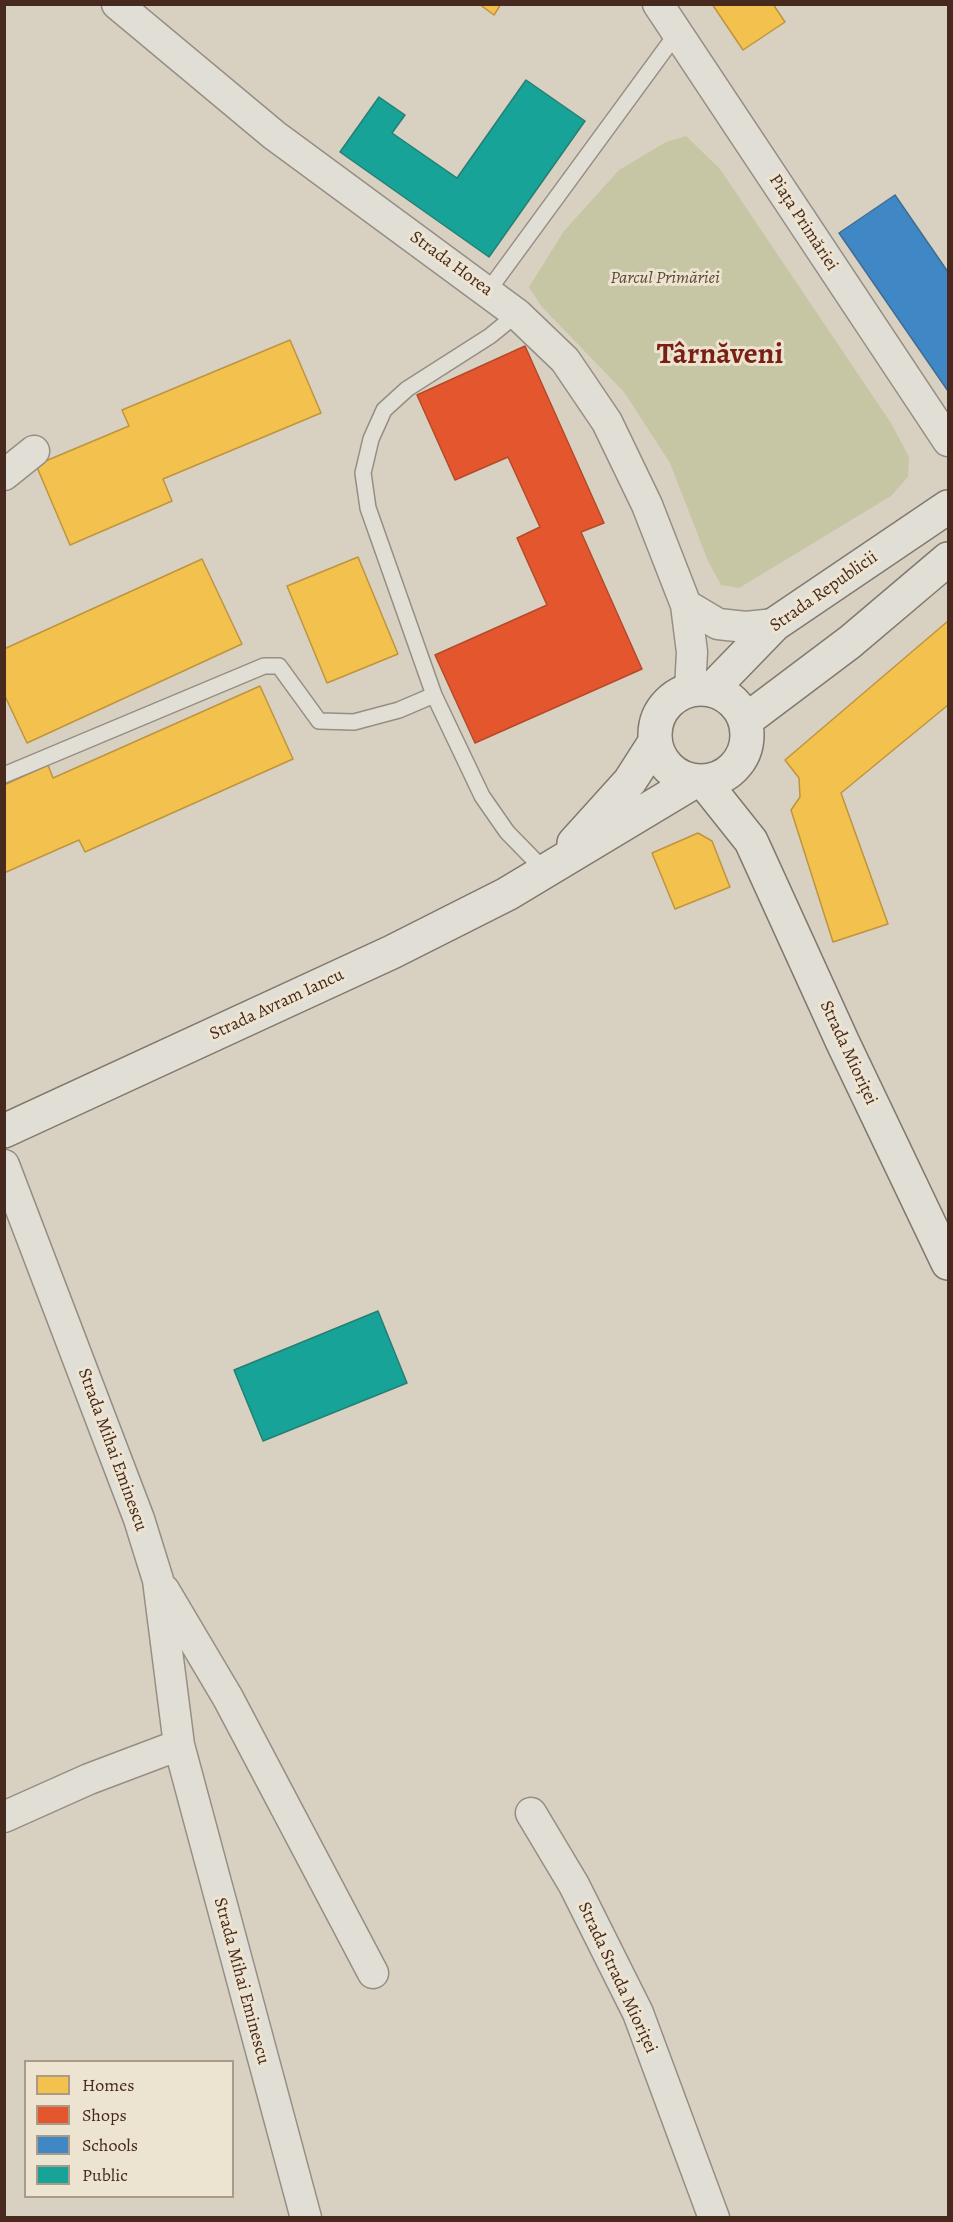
<!DOCTYPE html>
<html>
<head>
<meta charset="utf-8">
<style>
  body { margin:0 }
  #map { position:relative; width:953px; height:2222px; overflow:hidden; background:#d8d1c1; font-family:Alegreya,serif }
  canvas { display:block }
  .frame { position:absolute; inset:0; border:6px solid #472a1d; pointer-events:none }
  .legend { position:absolute; left:24px; top:2060px; width:210px; height:138px; box-sizing:border-box; background:#ece4d0; border:2px solid #aa9a88; margin:0; padding:8px 10px; list-style:none; font-size:18px; color:#472a1d }
  .legend li { display:flex; align-items:center; gap:12px; height:30px }
  .legend b { width:30px; border:2px solid #aa9a88 }
</style>
</head>
<body>
<div id="map">
<canvas width="953" height="2222"></canvas>
<div class="frame"></div>
<ul class="legend">
<li><b style="height:16px;background:#f2c14e"></b>Homes</li>
<li><b style="height:16px;background:#e4572e"></b>Shops</li>
<li><b style="height:16px;background:#3f88c5"></b>Schools</li>
<li><b style="height:16px;background:#17a398"></b>Public</li>
</ul>
</div>
<script>
const g = document.querySelector('canvas').getContext('2d');
g.lineJoin = 'round';
function fill(path, color) { g.fillStyle = color; g.fill(path, 'evenodd'); }
const poly = rows => new Path2D(rows.map(r => 'M' + r).join(''));
function strokePath(path, color, width, dash) { g.strokeStyle = color; g.lineWidth = width; g.lineCap = dash ? 'butt' : 'round'; g.setLineDash(dash || []); g.stroke(path); }
function write(font, color, halo, rows, align = 'center') {
  g.font = font + ' Alegreya,serif'; g.lineWidth = 6; g.setLineDash([]); g.textBaseline = 'middle'; g.strokeStyle = halo; g.fillStyle = color; for (const [text, x, y, turn = 0] of rows) {
    g.save(); g.translate(x, y); g.rotate((+turn || 0) * Math.PI / 180); g.textAlign = isNaN(turn) ? turn : align; if (halo) g.strokeText(text, 0, 0); g.fillText(text, 0, 0); g.restore();
  }
}
const green = poly([
  [686,136,720,169,891,423,909,457,908,477,891,496,739,588,721,585,708,561,670,463,624,392,542,307,529,287,564,231,619,170,666,142]
]);
const homes = poly([
  [479,4,501,4,494,15,479,4],
  [712,4,773,4,785,22,743,50,712,4],
  [290,340,321,413,163,479,172,501,70,545,36,465,129,426,122,410,290,340],
  [358,557,398,654,327,683,287,586,358,557],
  [202,559,242,644,27,743,4,694,4,649,202,559],
  [948,621,948,705,841,793,888,924,833,942,791,810,800,797,799,778,785,760,948,621],
  [260,686,293,759,85,852,79,840,4,873,4,785,48,765,53,778,260,686],
  [698,833,712,841,730,887,675,909,652,853,698,833]
]);
const shops = poly([
  [525,346,604,523,581,532,642,669,475,743,435,655,547,605,517,538,540,527,508,457,455,480,417,395,525,346]
]);
const schools = poly([
  [895,195,948,272,948,391,839,233,895,195]
]);
const public = poly([
  [526,80,585,121,489,257,340,152,379,97,405,115,392,133,457,178,526,80],
  [378,1311,407,1383,263,1441,234,1370,378,1311]
]);
const lane = poly([
  [488,291,677,33],
  [517,314,490,336,407,389,384,410,371,439,363,473,368,508,434,695,482,796,507,832,546,872],
  [4,775,264,666,279,666,319,721,354,722,399,710,434,695]
]);
const street = poly([
  [117,4,274,135,517,314,565,360,607,422,647,505,686,605,692,652,690,690],
  [658,4,948,441],
  [4,475,34,451],
  [686,605,718,624,746,627,775,624],
  [4,1165,139,1519,158,1580,179,1745,306,2218],
  [164,1590,228,1698,373,1973],
  [531,1813,574,1885,638,2013,714,2218],
  [4,1817,89,1779,179,1745]
]);
const secondary = poly([
  '655 735a46 46 0 1 1 92 0a46 46 0 1 1-92 0Z',
  [711,690,775,624,948,507],
  [745,721,850,642,948,559],
  [704,782,751,841,843,1043,948,1263],
  [574,843,630,781,655,742],
  [4,1131,392,952,507,894,695,781]
]);
const streetNames = [
  ["Piața Primăriei",803,223,57],
  ["Strada Horea",451,264,36],
  ["Strada Republicii",824,592,-35],
  ["Strada Avram Iancu",277,1005,-25],
  ["Strada Mioriței",848,1053,65],
  ["Strada Mihai Eminescu",112,1450,70],
  ["Strada Strada Mioriței",617,1978,65],
  ["Strada Mihai Eminescu",241,1981,75]
];
const parkNames = [
  ["Parcul Primăriei",665,279]
];
const townNames = [
  ["Târnăveni",720,356]
];
fill(green, '#c6c5a4');
fill(homes, '#f2c14e');
strokePath(homes, '#bf943f', 1.5);
fill(shops, '#e4572e');
strokePath(shops, '#b54a29', 1.5);
fill(schools, '#3f88c5');
strokePath(schools, '#416c93', 1.5);
fill(public, '#17a398');
strokePath(public, '#257f73', 1.5);
strokePath(lane, '#968e84', 18);
strokePath(street, '#968e84', 33);
strokePath(secondary, '#81786e', 36);
strokePath(lane, '#e1ded5', 15);
strokePath(street, '#e1ded5', 30);
strokePath(secondary, '#e1ded5', 33);
write('18px', '#472a1d', '#ece4d0', streetNames);
write('italic 18px', '#5d4733', '#ece4d0', parkNames);
write('bold 30px', '#7a1f14', '#ece4d0', townNames);
</script>
</body>
</html>
